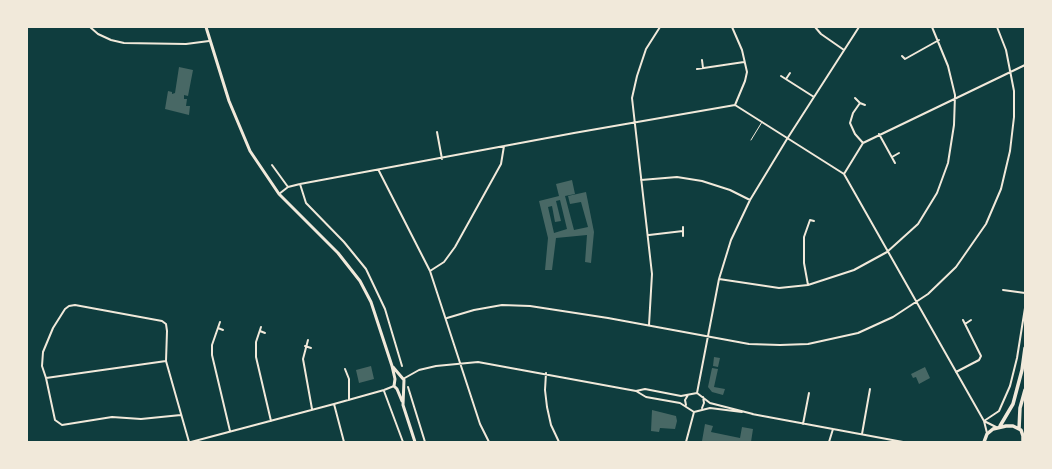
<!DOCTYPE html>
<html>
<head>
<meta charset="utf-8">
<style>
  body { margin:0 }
  #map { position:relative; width:1052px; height:469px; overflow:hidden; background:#0f3d3e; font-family:"Alegreya Sans",sans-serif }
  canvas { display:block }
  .frame { position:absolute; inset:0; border:28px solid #f1e9da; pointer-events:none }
</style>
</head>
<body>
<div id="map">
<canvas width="1052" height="469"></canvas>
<div class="frame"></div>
</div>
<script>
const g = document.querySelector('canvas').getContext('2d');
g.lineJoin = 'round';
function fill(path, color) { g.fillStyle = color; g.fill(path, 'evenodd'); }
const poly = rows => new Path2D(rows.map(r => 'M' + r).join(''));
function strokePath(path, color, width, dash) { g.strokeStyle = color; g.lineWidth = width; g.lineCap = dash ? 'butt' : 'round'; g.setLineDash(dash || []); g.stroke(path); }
const building = poly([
  [179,67,193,70,188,96,184,95,184,99,187,99,186,106,190,106,189,115,165,109,168,91,172,92,172,94,175,93],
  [572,180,575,194,565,196,574,230,588,227,581,202,570,204,568,196,586,192,594,232,591,263,585,262,587,235,556,238,552,270,545,270,548,238,539,201,559,196,556,184],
  [560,200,567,229,554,233,548,207,552,206,555,222,561,221,556,201],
  [714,357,720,358,718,367,713,366],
  [371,366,374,379,359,383,356,370],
  [925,367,930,378,919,384,916,377,913,378,911,374],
  [712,368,718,369,714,387,725,389,723,395,712,392,708,387],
  [652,410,676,416,677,421,675,429,660,428,659,432,651,431],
  [705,424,713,426,711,432,740,438,742,427,753,429,751,442,702,441]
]);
const service = poly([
  [751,140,762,122]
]);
const minor = poly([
  [90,27,98,34,111,40,124,43,186,44,209,41],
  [732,27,742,50,747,72,745,81,735,105],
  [815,27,821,34,844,50],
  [902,56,905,59,939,40],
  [702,60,703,68],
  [697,69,744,62],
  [781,76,814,97],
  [786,79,790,73],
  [855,98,860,103],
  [735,105,844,174,984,421,987,433],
  [437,132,442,159],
  [879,134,895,163],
  [863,143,855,134,850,123,853,113,860,103,865,105],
  [892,157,899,153],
  [272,165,288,187],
  [379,171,430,271,480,424,489,442],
  [844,174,863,143,1025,65],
  [641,180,677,177,702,181,730,190,750,200],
  [300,184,306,203,344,242,366,269,385,309,402,366],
  [279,194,288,187,300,184,574,133,735,105],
  [649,235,683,231],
  [683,236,683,227],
  [430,271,444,262,455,247,501,164,504,146],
  [719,279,779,288,808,285,854,270,887,252,918,224,937,193,948,163,954,125,955,95,948,66,932,27],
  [808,285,804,263,804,237,810,220,814,221],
  [1003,290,1025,293],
  [447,318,474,310,502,305,530,306,608,318,749,344,780,345,808,344,858,333,893,317,928,294,956,267,986,224,1001,189,1010,151,1014,117,1014,91,1006,50,997,27],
  [220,322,212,345,212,355,230,431],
  [965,324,971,320],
  [649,325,652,274,632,98,637,76,646,49,660,27],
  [261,327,256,342,256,357,271,421],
  [218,328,223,330],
  [260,331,265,333],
  [308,340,303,359,312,409],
  [305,346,311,348],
  [166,361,46,378,55,420,62,425,112,417,141,419,181,415],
  [345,369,349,379,349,400],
  [956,372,979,360,981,356,963,320],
  [546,373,545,390,547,407,551,425,559,442],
  [46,378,42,366,43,352,53,328,65,309,69,306,75,305,162,321,166,324,167,331,166,361,189,442],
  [403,379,419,370,436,366,478,362,636,391,645,389,681,396,697,393,710,403,753,414],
  [408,387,425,442],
  [384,391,403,442],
  [636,391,646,397,680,403,694,412,710,408,742,412],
  [697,393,719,279,731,240,750,200,787,139,859,27],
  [334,404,344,442],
  [686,405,685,400,688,395],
  [702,408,704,403,703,397],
  [752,414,903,442],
  [984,421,999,411,1010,386,1017,358,1025,308],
  [984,421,996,427],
  [803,424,809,393],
  [862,434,870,389],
  [191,442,334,404,384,390,394,386],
  [686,442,694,412],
  [829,442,833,429]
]);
const secondary = poly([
  [206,27,229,101,250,151,279,194,338,253,360,281,371,302,392,366,395,379,394,386,397,389,402,401],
  [393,367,404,380,403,405,415,442]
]);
const trunk = poly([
  [1000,426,1013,404,1022,370,1025,348],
  [1019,429,1020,408,1025,390],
  [984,442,987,434,993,429,1006,426,1013,426,1021,430,1023,436,1023,442]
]);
fill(building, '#486865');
strokePath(service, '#f1e9da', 1);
strokePath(minor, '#f1e9da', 2);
strokePath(secondary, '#f1e9da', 3);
strokePath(trunk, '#f1e9da', 3.5);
</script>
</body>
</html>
